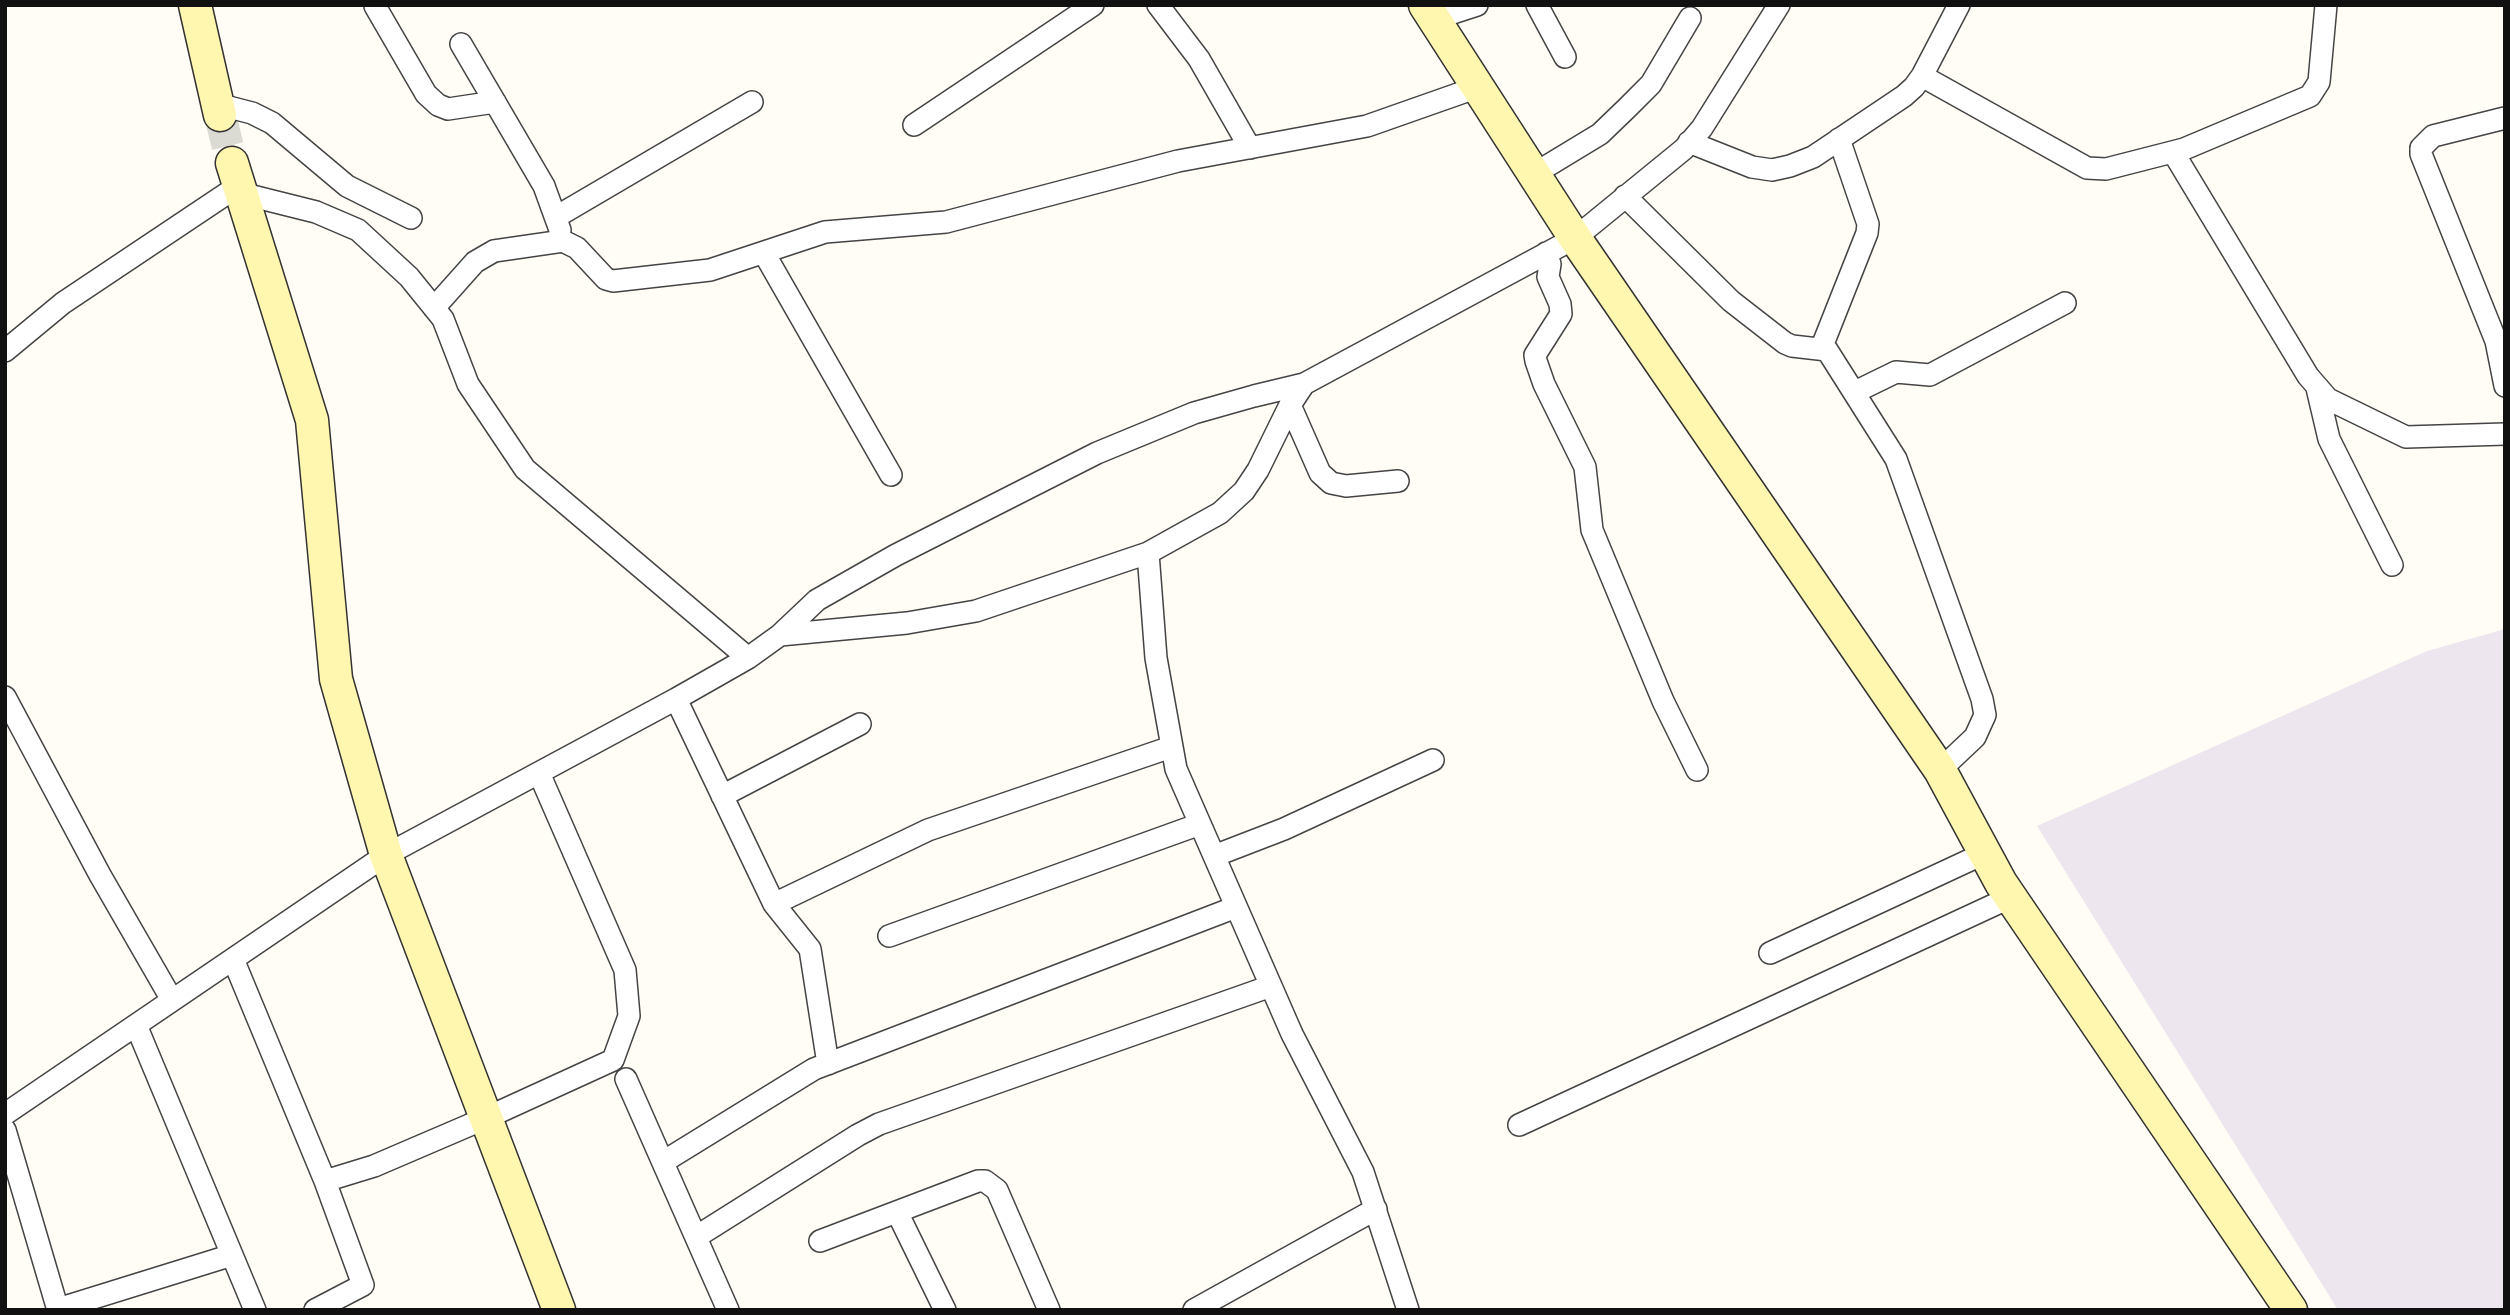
<!DOCTYPE html>
<html>
<head>
<meta charset="utf-8">
<style>
  body { margin:0 }
  #map { position:relative; width:2510px; height:1315px; overflow:hidden; background:#fffdf5; font-family:Bitter,serif }
  canvas { display:block }
  .frame { position:absolute; inset:0; border:7px solid #111; pointer-events:none }
</style>
</head>
<body>
<div id="map">
<canvas width="2510" height="1315"></canvas>
<div class="frame"></div>
</div>
<script>
const g = document.querySelector('canvas').getContext('2d');
g.lineJoin = 'round';
function fill(path, color) { g.fillStyle = color; g.fill(path, 'evenodd'); }
const poly = rows => new Path2D(rows.map(r => 'M' + r).join(''));
function strokePath(path, color, width, dash) { g.strokeStyle = color; g.lineWidth = width; g.lineCap = dash ? 'butt' : 'round'; g.setLineDash(dash || []); g.stroke(path); }
const industrial = poly([
  [2505,629,2505,1310,2338,1310,2037,826,2427,651]
]);
const secondaryTunnel = poly([
  [220,115,232,163]
]);
const street = poly([
  [1158,5,1199,59,1250,148],
  [1537,5,1565,57],
  [375,6,426,94,438,105,448,109,495,102],
  [1434,19,1477,5],
  [461,44,544,186,560,230],
  [1922,76,2087,168,2106,169,2184,149,2310,96,2319,82,2326,5],
  [217,104,252,113,272,123,347,186,411,218],
  [2505,118,2433,136,2421,148,2421,154,2496,341,2505,386],
  [914,125,1093,5],
  [1689,142,1752,167,1772,170,1790,166,1813,157,1904,96,1914,87,1922,76,1959,5],
  [2173,152,2308,376,2328,399,2406,437,2505,434],
  [1534,174,1600,134,1627,108,1651,84,1690,18],
  [240,193,316,212,358,230,409,277,443,319,468,384,525,469,748,658],
  [1625,196,1731,301,1785,343,1792,346,1827,350,1896,459,1982,699,1985,715,1975,737,1940,770],
  [556,217,752,102],
  [764,253,891,475],
  [1546,253,1550,264,1548,277,1560,304,1561,314,1535,355,1536,361,1544,384,1585,467,1592,530,1663,701,1697,770],
  [434,308,475,262,494,251,563,241,577,248,606,279,613,281,710,270,825,232,946,222,1178,161,1367,126,1478,87],
  [1821,349,1867,233,1868,224,1839,139],
  [5,351,63,303,238,186],
  [2317,388,2329,439,2392,565],
  [1855,392,1896,372,1930,375,2065,303],
  [1290,405,1320,473,1331,483,1346,486,1398,481],
  [1148,553,1156,658,1176,769,1292,1034,1363,1172,1408,1310],
  [780,635,817,600,896,555,1097,453,1194,413,1254,396,1304,384],
  [5,697,100,875,172,1000],
  [676,699,774,904,810,949,828,1064],
  [722,796,860,724],
  [1214,856,1284,829,1433,760],
  [774,904,928,830,1171,747],
  [889,936,1200,824],
  [1770,953,1985,853],
  [233,959,325,1181,363,1285,315,1310],
  [136,1025,255,1310],
  [626,1079,728,1310],
  [5,1114,386,855,676,699,748,658,780,635,907,623,976,611,1148,553,1220,513,1244,491,1258,470,1290,405,1304,384,1575,238,1684,149,1702,128,1779,5],
  [1519,1125,2011,897],
  [5,1130,58,1310],
  [663,1162,814,1069,1236,907],
  [325,1181,374,1166,486,1118,613,1060,629,1016,625,970,539,773],
  [897,1212,945,1310],
  [696,1237,858,1135,879,1124,1271,986],
  [820,1241,978,1181,985,1181,997,1190,1049,1310],
  [58,1309,232,1255],
  [1194,1310,1376,1209]
]);
const secondary = poly([
  [195,5,220,115],
  [1425,5,1575,238,1940,770,2001,883,2291,1310],
  [232,163,312,420,336,679,386,855,559,1310]
]);
fill(industrial, '#eee6ef');
strokePath(secondaryTunnel, '#dbdad3', 32, [32, 16]);
strokePath(street, '#444', 24);
strokePath(secondary, '#333', 35);
strokePath(street, '#fff', 21);
strokePath(secondary, '#fff6b0', 32);
</script>
</body>
</html>
